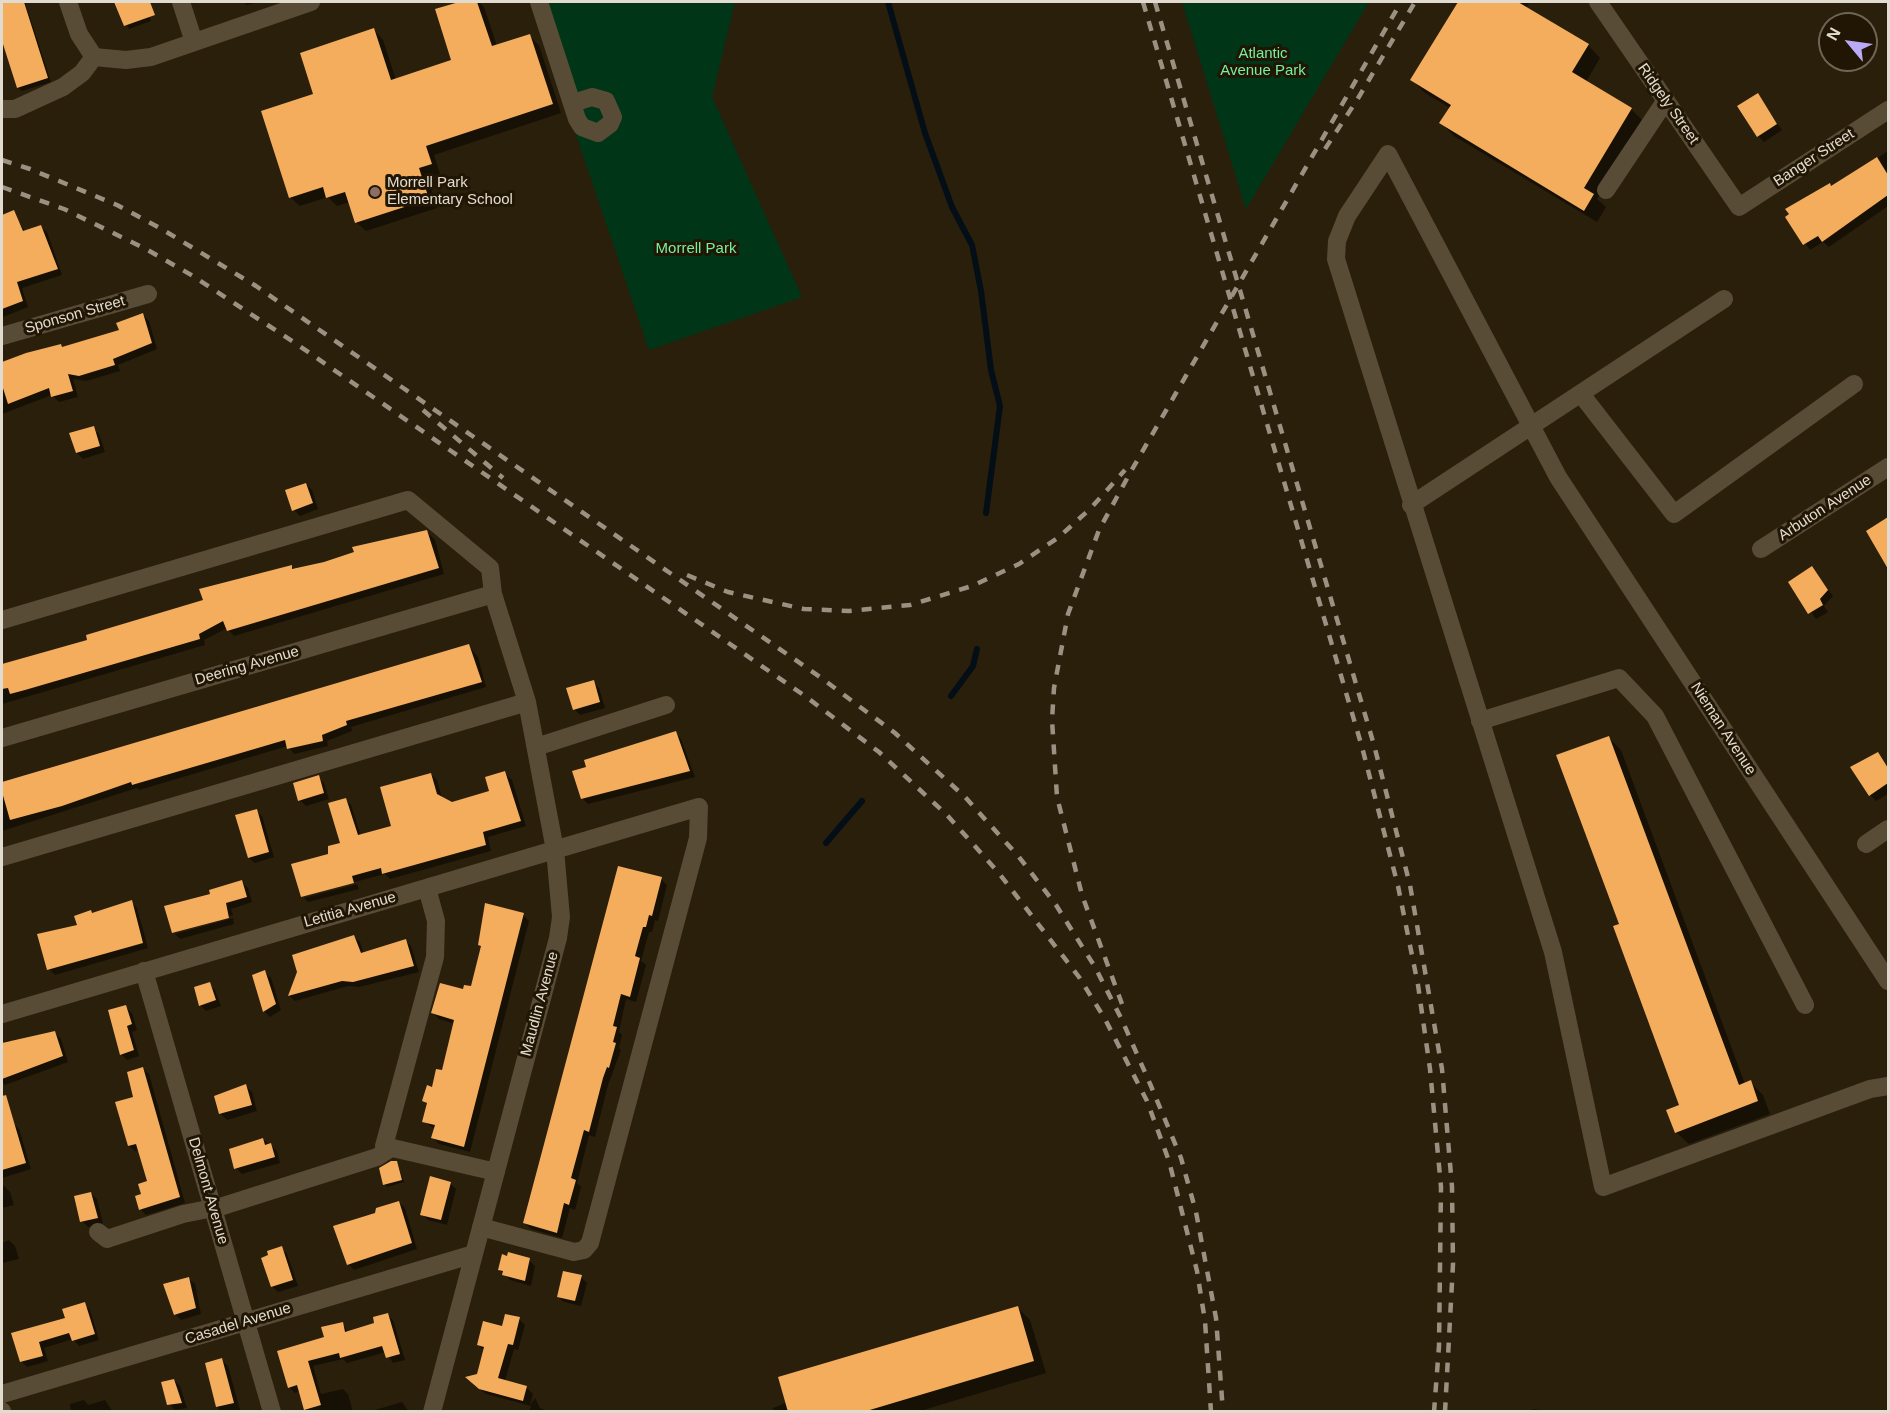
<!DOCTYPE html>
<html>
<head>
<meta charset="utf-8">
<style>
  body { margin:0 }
  #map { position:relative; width:1890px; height:1413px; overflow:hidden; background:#2a1f0b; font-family:Helvetica,sans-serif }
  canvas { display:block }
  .frame { position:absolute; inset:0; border:3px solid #e2dbcf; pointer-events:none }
  .north { position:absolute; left:1818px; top:12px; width:60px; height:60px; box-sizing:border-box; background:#201603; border:2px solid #6e6555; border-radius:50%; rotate:299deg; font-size:16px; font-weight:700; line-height:24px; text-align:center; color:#e2dbcf }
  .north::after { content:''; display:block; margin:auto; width:21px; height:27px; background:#bbaaf6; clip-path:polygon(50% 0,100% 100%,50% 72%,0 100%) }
</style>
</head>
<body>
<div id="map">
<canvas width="1890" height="1413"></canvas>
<div class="frame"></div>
<div class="north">N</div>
</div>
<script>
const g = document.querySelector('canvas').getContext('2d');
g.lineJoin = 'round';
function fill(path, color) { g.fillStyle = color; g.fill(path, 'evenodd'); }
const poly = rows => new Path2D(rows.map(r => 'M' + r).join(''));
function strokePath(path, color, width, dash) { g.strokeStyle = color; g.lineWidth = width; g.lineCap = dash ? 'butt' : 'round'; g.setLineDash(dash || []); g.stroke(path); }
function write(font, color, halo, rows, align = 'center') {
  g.font = font + ' Helvetica,sans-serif'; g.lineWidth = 6; g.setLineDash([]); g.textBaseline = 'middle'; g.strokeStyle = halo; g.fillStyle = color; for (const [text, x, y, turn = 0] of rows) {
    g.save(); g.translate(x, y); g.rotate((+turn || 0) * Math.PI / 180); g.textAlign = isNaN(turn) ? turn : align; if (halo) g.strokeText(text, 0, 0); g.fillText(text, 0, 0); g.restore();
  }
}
const green = poly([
  [531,2,735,2,712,97,802,297,649,350],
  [1182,2,1369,2,1246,209]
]);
const shadow = poly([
  [2,2,25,2,51,82,22,91,18,88,2,39],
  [116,2,144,2,151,21,129,29],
  [243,2,259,2,247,5],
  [463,2,479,2,484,7,497,46,529,36,539,45,561,113,434,155,440,174,428,178,437,208,366,231,356,222,350,202,337,206,328,197,300,206,290,197,315,95,374,30,383,40,396,80,453,61,437,10],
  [1460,2,1530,2,1526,8,1588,45,1600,58,1586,82,1631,109,1644,122,1597,199,1606,207,1597,222,1454,136,1441,123,1450,108,1425,93,1412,80],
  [1757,95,1782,130,1764,142,1758,136],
  [1888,151,1888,206,1829,247,1823,242,1810,250,1787,217],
  [17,219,25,231,41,227,47,232,62,275,22,288,28,307,3,317,2,248],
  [143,315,149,321,157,349,118,365,120,371,86,381,73,379,78,397,59,402,52,395,2,414,2,418,2,364,26,354,61,345,64,349,120,331],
  [93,428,99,434,105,452,83,459,77,453],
  [306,484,312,490,318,509,300,516,294,510],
  [1888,519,1888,563,1868,532],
  [427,532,435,540,444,574,234,636,227,628,204,640,205,645,2,704,2,666,89,641,205,601,291,566,295,570,324,563,355,553,354,548],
  [1812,568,1833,596,1824,606,1828,612,1816,619,1790,583],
  [469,646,478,657,486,687,351,727,352,731,327,741,328,746,294,754,288,746,139,790,137,788,2,831,2,784],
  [593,682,599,688,605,708,580,715,574,709],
  [676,733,681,739,695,777,588,804,582,798],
  [1608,737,1621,750,1745,1084,1750,1082,1763,1095,1770,1114,1689,1144,1676,1132,1681,1106,1621,925],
  [1878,753,1888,767,1888,794,1876,801,1870,795],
  [431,774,437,780,442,798,452,803,491,792,487,779,506,774,512,780,526,826,488,837,491,851,390,879,385,874,302,896,293,865,330,855,330,847,342,844,330,804,346,800,351,805,361,836,392,827,382,788],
  [318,777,324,783,329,799,306,806,300,800],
  [256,811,262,816,274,857,255,863,249,858],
  [661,879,667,885,658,921,655,920,652,932,649,932,641,961,646,965,636,1002,626,999,619,1032,622,1035,619,1048,621,1050,608,1085,595,1137,589,1135,577,1183,581,1187,575,1210,570,1208,562,1238,531,1229,525,1223],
  [242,882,248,888,252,902,231,909,233,915,174,933,171,928,212,895],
  [357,884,359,889,308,902,304,898],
  [131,902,137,908,148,948,55,975,49,969,91,912,94,914],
  [523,915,529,921,470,1152,439,1144,433,1138,435,1129,423,1121,428,1105,424,1101,443,1072,455,1024,439,1019,433,1013,464,991,472,988,482,948,479,945],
  [233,918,234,924,180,939,175,934],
  [354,937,360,942,364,954,405,941,411,946,419,972,359,987,348,986,295,1001,289,996,299,972],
  [265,972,271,978,281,1010,270,1017,264,1011],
  [209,984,215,990,221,1006,206,1011,200,1005],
  [126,1007,132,1013,137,1030,132,1032,139,1056,127,1060,121,1054],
  [55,1033,61,1039,68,1062,5,1085,2,1082,2,1043,9,1040,12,1043],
  [143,1069,149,1074,185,1203,146,1215,140,1209,148,1182,139,1150,135,1151,129,1146],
  [246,1086,252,1092,257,1111,227,1120,221,1114],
  [13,1123,19,1129,31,1169,2,1178,2,1127],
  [263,1139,277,1151,280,1163,242,1174,236,1168],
  [397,1162,404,1182,387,1187,385,1184],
  [450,1183,456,1189,447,1225,428,1220,422,1214],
  [2,1186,4,1186,10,1192,14,1205,2,1208],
  [91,1193,97,1199,103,1223,88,1227,82,1221],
  [399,1202,405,1208,417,1249,354,1270,348,1264,377,1215],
  [9,1240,15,1246,19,1259,2,1263,2,1243],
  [281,1248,287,1254,298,1286,278,1292,272,1286],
  [529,1260,535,1266,531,1286,510,1280,499,1269],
  [581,1277,587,1283,581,1306,564,1302,558,1296],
  [189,1279,195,1284,201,1314,181,1320,175,1314],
  [84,1304,90,1310,99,1340,79,1346,73,1339,44,1348,48,1361,27,1367,21,1361,13,1334,67,1319],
  [1018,1308,1030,1320,1046,1373,917,1412,774,1412,773,1408],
  [387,1314,393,1320,405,1360,393,1363,386,1352,347,1363,343,1359,313,1366,321,1394,343,1389,348,1394,353,1412,306,1412,300,1391,295,1393,289,1387,279,1352,326,1338,342,1323,349,1333,376,1324],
  [519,1319,525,1325,518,1350,514,1349,505,1381,527,1388,533,1394,530,1405,535,1398,540,1408,550,1412,529,1412,531,1406,486,1394,472,1383,478,1376,484,1351,478,1344],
  [222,1360,228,1366,240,1410,221,1412,218,1408,207,1364],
  [174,1380,180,1386,187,1408,175,1410,169,1404],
  [84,1400,88,1405,105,1400,113,1412,71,1412,70,1404],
  [402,1402,409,1412,368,1412],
  [1533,1409,1559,1412,1532,1412]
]);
const stream = poly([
  [888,2,925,133,952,207,972,245,981,291,991,370,1000,406,986,513],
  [951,696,973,666,977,649],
  [826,843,862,801]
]);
const building = poly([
  [2,2,24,2,48,78,17,88,2,41],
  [114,2,150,2,155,15,124,26],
  [459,2,477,2,492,46,530,34,553,104,426,146,432,164,419,168,429,199,355,223,345,192,326,198,323,187,289,198,261,111,313,94,300,53,374,28,391,80,451,60,435,9],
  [1458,2,1518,2,1589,44,1572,72,1632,108,1584,188,1594,194,1584,211,1439,123,1451,105,1410,80],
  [1758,93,1777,124,1757,137,1737,106],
  [1877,157,1888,175,1888,195,1822,242,1818,236,1803,245,1785,217,1789,214,1785,209,1830,183,1831,186],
  [14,210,23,231,41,225,58,269,17,282,23,301,2,309,2,215],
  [143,313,152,343,113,359,115,365,79,376,68,374,73,391,51,397,49,388,8,404,2,385,2,362,26,353,61,344,62,347,119,330,116,323],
  [94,426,100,446,76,453,69,433],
  [306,483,313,503,292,511,285,490],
  [1888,517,1888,569,1866,531],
  [427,530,439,568,227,631,223,621,199,634,200,639,25,690,10,694,8,688,2,689,2,664,87,640,86,635,203,600,199,589,292,565,292,569,324,562,354,552,352,547],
  [1812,566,1828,590,1820,599,1823,605,1808,614,1788,582],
  [469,644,482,682,346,721,347,725,322,735,323,741,287,749,285,740,132,785,131,782,62,806,10,820,2,792,2,782],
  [594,680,600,702,573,710,566,688],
  [676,731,690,771,581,799,572,771,586,767,584,760],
  [1609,736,1739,1085,1751,1080,1758,1101,1675,1133,1666,1110,1679,1105,1613,926,1619,924,1556,755],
  [1878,752,1888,768,1888,783,1869,796,1850,767],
  [505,771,521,821,483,832,486,845,382,874,381,868,352,876,354,883,301,897,291,864,328,854,328,846,340,843,328,803,346,798,358,835,391,826,380,787,431,773,437,794,452,802,489,791,485,777],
  [319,775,324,793,298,801,293,783],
  [257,809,269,852,248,858,235,815],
  [618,866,662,877,652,916,649,915,646,927,643,927,635,956,640,958,630,997,621,994,613,1026,617,1027,613,1042,616,1043,609,1068,607,1067,603,1078,589,1132,584,1130,571,1178,576,1180,569,1205,564,1203,557,1233,523,1223],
  [242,880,247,897,226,903,229,918,172,933,164,906,210,894,209,890],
  [132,900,143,943,47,970,37,934,77,925,74,916,91,910,92,913],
  [485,903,524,913,464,1147,431,1138,435,1125,422,1122,427,1103,422,1101,427,1085,432,1087,436,1069,442,1070,454,1020,431,1013,440,983,463,989,464,985,471,986,481,946,478,945],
  [354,935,361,953,406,939,414,966,353,982,342,981,288,996,297,972,292,955],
  [265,970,276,1004,263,1012,252,975],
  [210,982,216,1000,199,1006,194,987],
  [126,1005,132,1024,127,1026,134,1050,120,1055,108,1010],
  [55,1031,63,1056,2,1079,2,1043],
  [143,1067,180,1197,139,1210,135,1196,141,1194,138,1184,147,1181,136,1144,128,1146,115,1102,133,1097,127,1072],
  [246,1084,252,1105,219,1114,214,1096],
  [6,1095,26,1163,2,1170,2,1096],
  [263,1138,265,1145,271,1143,275,1157,234,1169,229,1149],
  [391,1161,397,1161,402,1180,383,1185,379,1168],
  [430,1176,451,1182,441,1220,420,1215],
  [91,1192,98,1218,80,1222,74,1196],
  [399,1201,412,1243,347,1265,333,1226,375,1213,376,1208],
  [282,1246,293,1280,271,1287,261,1258,268,1255,267,1251],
  [508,1252,530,1258,525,1281,502,1275,503,1271,498,1270,502,1254,507,1256],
  [563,1271,582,1275,575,1301,557,1297],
  [189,1277,196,1308,174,1315,163,1284],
  [85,1302,95,1334,72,1341,69,1333,39,1342,43,1356,20,1362,11,1333,65,1318,62,1309],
  [1018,1306,1034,1361,863,1412,788,1412,778,1377],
  [388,1313,400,1354,386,1358,382,1346,340,1358,339,1353,308,1361,321,1405,304,1410,297,1385,288,1388,277,1351,324,1337,321,1327,343,1322,345,1332,374,1323,373,1317],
  [505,1314,520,1317,513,1345,508,1344,498,1378,527,1386,523,1401,479,1389,465,1377,477,1374,484,1347,477,1345,483,1321,502,1326],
  [222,1358,234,1403,216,1407,205,1363],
  [174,1379,182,1403,167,1405,161,1382]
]);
const minor = poly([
  [68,2,79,34,94,57],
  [181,2,194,42],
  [539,2,577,119,582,127,598,133,610,124,613,117,606,101,592,97,573,103],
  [1598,2,1739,207,1888,110],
  [94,57,126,60,151,57,311,2],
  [2,109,15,109,63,87,82,73,94,57],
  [1606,190,1666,100],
  [2,336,148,294],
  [1581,394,1674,514,1854,384],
  [1411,505,1724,299],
  [1761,549,1888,467],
  [2,620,408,500,490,568,493,594,527,702,555,850,561,917,558,938,432,1412],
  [1480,721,1619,678,1655,716,1805,1005],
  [2,738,493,594],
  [536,747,666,705],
  [1866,844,1888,829],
  [2,857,527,702],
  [427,888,436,921,435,957,384,1146,496,1172],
  [144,971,272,1412],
  [1888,981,1558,477,1388,154,1347,216,1337,241,1336,259,1553,952,1603,1187,1870,1089,1888,1086],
  [2,1014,699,807,698,838,590,1243,584,1250,574,1252,481,1227],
  [98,1232,107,1239,183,1214,223,1206,377,1157,391,1148],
  [2,1394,474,1254],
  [2,1411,2,1412]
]);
const rail = poly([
  [1143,2,1362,747,1398,886,1418,985,1430,1069,1441,1187,1439,1346,1434,1412],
  [1155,2,1374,745,1410,885,1442,1069,1452,1187,1453,1264,1445,1412],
  [1325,149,1357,100,1415,2],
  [2,160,30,169,117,205,160,228,256,286,820,677,895,733,965,797,1019,857,1056,905,1095,967,1122,1020,1151,1086,1181,1158,1196,1212,1216,1318,1223,1412],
  [2,187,64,209,146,249,193,276,298,345,805,696,879,752,947,815,998,872,1079,977,1105,1019,1147,1101,1169,1161,1197,1271,1205,1321,1211,1412],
  [423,410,503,478],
  [687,575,728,592,804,609,849,611,910,605,972,586,1019,564,1059,537,1091,508,1125,470],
  [1122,1004,1082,895,1057,797,1052,720,1054,688,1068,614,1099,530,1130,473,1401,2]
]);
const markers = [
  [375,192,6,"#8d6e63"]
];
const parkNames = [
  ["Atlantic",1263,54],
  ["Avenue Park",1263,71],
  ["Morrell Park",696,249]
];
const streetNames = [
  ["Ridgely Street",1668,104,55],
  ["Banger Street",1814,158,-33],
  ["Sponson Street",75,315,-16],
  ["Arbuton Avenue",1825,508,-33],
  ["Deering Avenue",247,666,-16],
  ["Nieman Avenue",1723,729,57],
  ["Letitia Avenue",350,910,-16],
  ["Maudlin Avenue",540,1004,-75],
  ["Delmont Avenue",208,1191,74],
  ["Casadel Avenue",238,1324,-17]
];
const poiNames = [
  ["Morrell Park",387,183],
  ["Elementary School",387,200]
];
fill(green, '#003617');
fill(shadow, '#0007');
strokePath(stream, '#040e17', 6);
fill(building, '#f4ac5d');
strokePath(minor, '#584c37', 18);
strokePath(rail, '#9a9182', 4.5, [10, 10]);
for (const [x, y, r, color] of markers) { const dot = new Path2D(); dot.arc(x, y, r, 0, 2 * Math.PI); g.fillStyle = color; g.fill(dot); strokePath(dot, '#201603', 2); }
write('15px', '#76f0a0', '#201603', parkNames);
write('15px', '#e2dbcf', '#201603', streetNames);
write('15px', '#e2dbcf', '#201603', poiNames, 'left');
</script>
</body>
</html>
